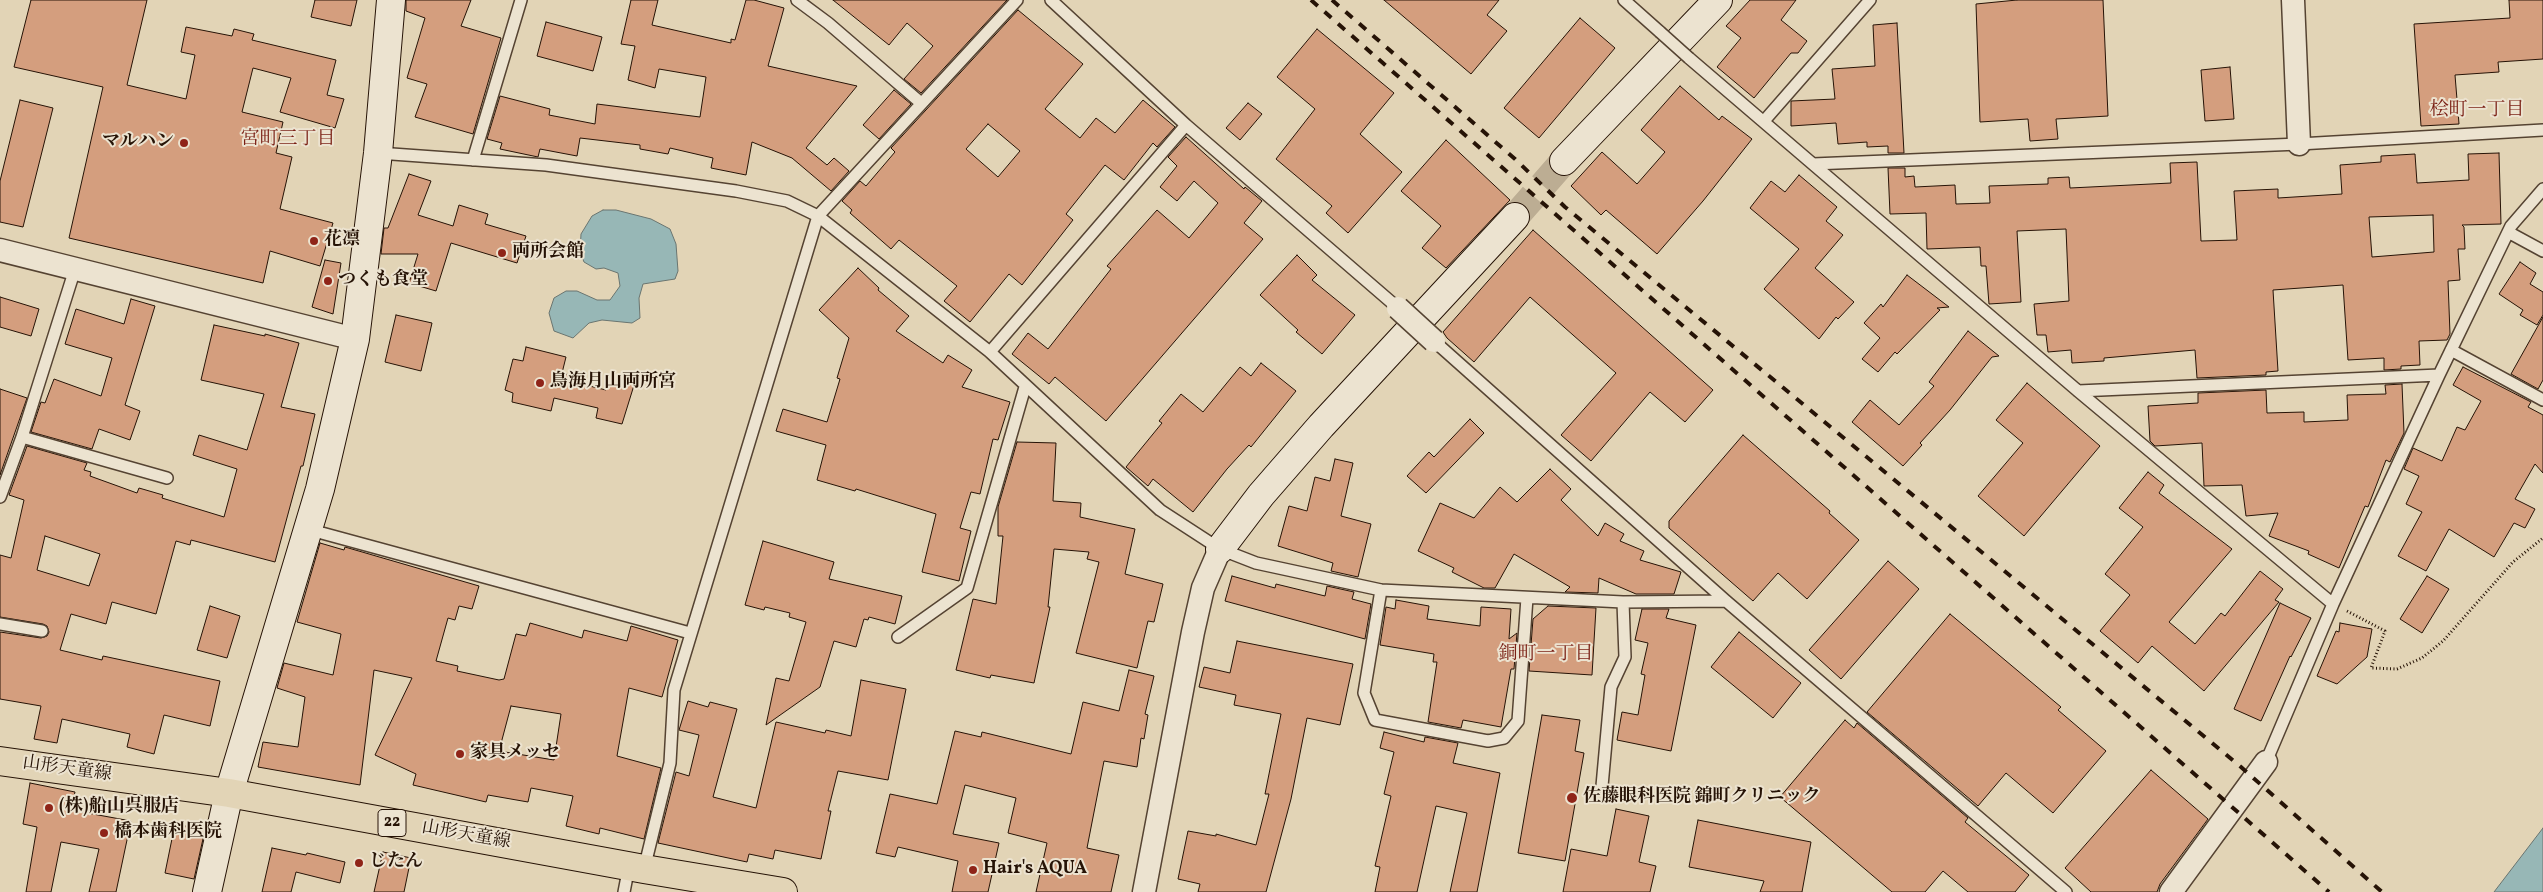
<!DOCTYPE html>
<html>
<head>
<meta charset="utf-8">
<style>
  body { margin:0 }
  canvas { display:block; background:#e2d4b6 }
</style>
</head>
<body>
<canvas width="2543" height="892"></canvas>
<script>
const g = document.querySelector('canvas').getContext('2d');
g.lineJoin = 'round';
function fill(path, color) { g.fillStyle = color; g.fill(path, 'evenodd'); }
const poly = rows => new Path2D(rows.map(r => 'M' + r).join(''));
function strokePath(path, color, width, dash) { g.strokeStyle = color; g.lineWidth = width; g.lineCap = dash ? 'butt' : 'round'; g.setLineDash(dash || []); g.stroke(path); }
function write(font, color, halo, rows, align = 'center') {
  g.font = font + ' Vollkorn,"Noto Serif JP",serif'; g.lineWidth = 4; g.setLineDash([]); g.textBaseline = 'middle'; g.strokeStyle = halo; g.fillStyle = color; for (const [text, x, y, turn = 0] of rows) {
    g.save(); g.translate(x, y); g.rotate((+turn || 0) * Math.PI / 180); g.textAlign = isNaN(turn) ? turn : align; if (halo) g.strokeText(text, 0, 0); g.fillText(text, 0, 0); g.restore();
  }
}
const water = poly([
  [603,210,616,210,651,219,670,229,676,244,678,271,675,279,643,284,639,298,640,318,632,323,602,320,589,323,573,338,554,331,549,313,554,298,566,291,577,291,597,300,610,300,620,286,618,273,604,268,596,269,584,262,580,252,581,234,592,216,603,210],
  [2543,828,2543,892,2494,892,2543,828]
]);
const building = poly([
  [31,0,147,0,127,85,186,99,195,55,181,52,186,27,232,36,234,29,254,34,252,40,336,60,327,95,344,99,335,128,280,112,291,78,253,68,242,112,283,122,276,153,292,157,280,209,333,223,320,266,270,251,263,283,69,238,103,87,14,67,31,0],
  [315,0,357,0,351,26,311,17,315,0],
  [406,0,471,0,461,26,501,38,473,134,415,117,427,84,407,78,425,18,406,11,406,0],
  [631,0,658,0,652,25,731,43,731,39,735,40,746,0,754,0,784,8,768,66,857,86,806,148,827,165,834,158,849,171,831,191,792,158,752,142,746,175,711,168,713,158,670,148,668,154,640,149,640,145,580,138,577,156,540,149,538,157,500,149,502,143,487,139,500,96,550,109,549,115,595,124,597,104,700,117,706,77,659,69,655,88,628,80,635,46,621,44,631,0],
  [833,0,1007,0,921,93,904,79,933,46,907,23,889,45,833,0],
  [1384,0,1499,0,1487,15,1507,31,1471,74,1384,0],
  [1750,0,1796,0,1781,20,1807,41,1798,53,1791,53,1754,98,1717,67,1741,38,1726,26,1750,0],
  [2017,0,2103,0,2108,116,2056,119,2058,139,2030,141,2028,119,1980,122,1976,4,2017,0],
  [2509,0,2543,0,2543,59,2498,62,2499,72,2455,75,2459,124,2421,126,2414,24,2510,18,2509,0],
  [1018,10,1083,64,1045,109,1080,138,1096,118,1115,133,1143,100,1175,127,1157,147,1153,143,1124,180,1105,165,1066,214,1073,220,1022,285,1009,274,970,322,944,301,957,286,899,240,891,249,850,213,852,210,842,201,860,181,866,186,895,152,891,148,1018,10],
  [988,124,1020,151,998,177,966,149,988,124],
  [1580,18,1615,48,1539,138,1504,108,1580,18],
  [546,22,602,37,593,71,537,56,546,22],
  [1897,23,1904,153,1888,153,1888,146,1867,147,1867,142,1838,144,1836,123,1791,126,1791,101,1835,99,1832,69,1875,66,1873,25,1897,23],
  [1317,29,1394,93,1360,134,1402,172,1348,233,1326,213,1332,206,1276,159,1315,109,1277,77,1317,29],
  [2230,67,2234,119,2205,121,2201,70,2230,67],
  [1680,86,1719,120,1722,116,1752,139,1703,201,1657,254,1606,210,1601,215,1571,186,1602,152,1637,184,1665,152,1641,130,1680,86],
  [894,90,911,104,879,139,863,125,894,90],
  [20,100,53,108,23,227,0,222,0,181,20,100],
  [1248,103,1262,114,1240,140,1226,128,1248,103],
  [1186,137,1244,189,1245,187,1262,201,1244,223,1263,239,1106,421,1055,377,1049,384,1012,354,1028,333,1048,349,1111,269,1107,266,1157,210,1189,238,1218,203,1194,181,1177,201,1160,187,1177,166,1168,157,1186,137],
  [1446,140,1510,200,1446,268,1422,248,1441,226,1401,191,1446,140],
  [2499,153,2501,224,2462,225,2464,227,2465,249,2458,249,2460,280,2448,281,2450,334,2447,340,2419,341,2420,365,2401,366,2401,369,2384,370,2384,358,2348,360,2343,285,2273,290,2278,371,2266,372,2266,375,2197,378,2195,350,2104,358,2104,361,2072,363,2071,350,2048,352,2046,335,2037,335,2034,304,2069,301,2066,229,2017,231,2021,302,1989,304,1986,266,1981,266,1980,247,1927,249,1926,213,1890,214,1888,168,1905,168,1905,177,1914,176,1915,187,1955,185,1956,204,1990,203,1989,186,2048,184,2048,178,2069,177,2070,188,2171,183,2170,163,2197,162,2201,241,2237,240,2234,191,2278,189,2278,198,2342,194,2340,165,2381,162,2381,156,2415,154,2417,183,2469,180,2468,154,2499,153],
  [2433,215,2434,252,2372,257,2369,217,2433,215],
  [409,174,431,181,418,215,453,226,459,205,488,214,485,224,526,236,517,263,451,243,436,291,409,283,418,254,381,254,384,228,388,228,409,174],
  [1799,175,1837,207,1826,221,1843,235,1815,268,1854,302,1838,319,1836,317,1819,339,1764,289,1799,249,1750,208,1771,181,1785,192,1799,175],
  [1533,230,1713,390,1685,422,1650,392,1591,461,1561,435,1616,373,1530,297,1474,362,1447,338,1443,332,1533,230],
  [1297,255,1317,275,1312,280,1355,315,1322,354,1296,332,1298,330,1260,295,1297,255],
  [325,260,341,263,333,314,312,307,325,260],
  [2520,262,2536,273,2530,284,2543,292,2543,315,2537,325,2520,315,2523,310,2499,294,2520,262],
  [858,268,879,288,878,290,909,316,896,331,943,363,948,355,972,370,962,387,1010,402,998,440,993,439,980,494,971,492,960,528,971,531,959,581,922,572,936,514,856,489,855,491,817,480,826,445,776,431,783,409,827,422,840,379,837,378,849,338,819,310,858,268],
  [1907,275,1949,307,1937,308,1940,310,1897,354,1895,352,1878,372,1862,359,1880,338,1864,323,1881,304,1883,307,1907,275],
  [0,297,39,309,31,336,0,327,0,297],
  [131,299,155,306,125,405,140,411,130,440,99,429,92,449,31,432,41,402,45,403,54,379,101,396,112,358,65,344,76,309,124,324,131,299],
  [396,315,432,323,421,371,385,362,396,315],
  [2543,317,2543,380,2538,389,2511,374,2543,317],
  [214,325,265,336,265,334,299,343,281,407,315,414,303,466,301,466,275,562,191,540,190,545,176,541,156,614,112,602,106,624,71,614,60,650,102,660,103,656,220,681,210,726,164,715,154,754,127,747,130,734,62,719,57,743,34,739,41,706,0,699,0,632,41,638,47,636,49,632,47,626,43,624,0,617,0,555,11,558,24,500,9,495,27,446,87,463,84,470,91,472,90,476,137,493,139,488,163,495,162,498,224,517,237,469,193,455,199,435,247,450,264,394,201,380,214,325],
  [45,536,100,554,89,586,37,570,45,536],
  [1968,331,1999,356,1992,357,1950,410,1920,443,1922,445,1903,466,1852,422,1870,400,1899,425,1934,386,1929,382,1968,331],
  [526,347,566,357,562,373,574,376,573,382,606,390,611,374,635,382,622,424,596,418,598,408,554,398,551,411,512,402,513,393,505,390,513,359,523,361,526,347],
  [1261,363,1296,391,1251,447,1249,445,1227,469,1193,512,1153,479,1148,486,1126,467,1162,423,1159,421,1181,394,1203,412,1240,367,1251,376,1261,363],
  [2463,367,2531,402,2528,407,2543,415,2543,473,2535,464,2515,499,2535,509,2525,528,2514,523,2494,557,2449,529,2426,571,2398,556,2422,512,2406,504,2419,476,2404,469,2413,448,2442,461,2457,427,2465,430,2481,401,2453,385,2463,367],
  [2027,383,2100,446,2024,536,1978,496,2023,443,1996,420,2027,383],
  [2402,384,2404,433,2390,462,2386,460,2368,507,2365,506,2339,568,2308,554,2309,551,2269,536,2278,513,2246,516,2242,485,2204,486,2202,443,2155,446,2150,441,2148,406,2198,403,2198,393,2266,390,2267,413,2304,412,2304,422,2348,420,2347,395,2386,394,2385,385,2402,384],
  [0,389,27,398,0,475,0,389],
  [1470,419,1484,433,1426,493,1407,476,1429,452,1434,457,1470,419],
  [1743,435,1830,511,1829,513,1859,540,1807,599,1778,573,1753,601,1669,528,1669,521,1743,435],
  [1017,442,1056,443,1053,501,1081,503,1080,517,1135,529,1125,574,1163,584,1154,622,1148,621,1137,668,1076,653,1099,562,1087,559,1089,552,1054,549,1048,607,1050,607,1034,683,991,675,990,678,956,670,973,599,996,604,1003,536,998,536,998,507,1017,442],
  [1335,459,1353,463,1341,516,1371,524,1358,577,1331,571,1333,563,1278,546,1289,506,1307,511,1315,477,1330,481,1335,459],
  [1550,469,1571,489,1561,500,1598,536,1605,523,1624,534,1620,541,1644,551,1640,560,1681,572,1674,594,1636,594,1599,578,1598,593,1565,592,1570,587,1514,554,1495,588,1484,588,1452,572,1454,568,1418,551,1440,503,1474,518,1500,487,1517,502,1550,469],
  [2148,472,2164,485,2159,493,2232,549,2169,622,2195,644,2221,613,2225,616,2260,571,2283,589,2275,600,2279,602,2204,691,2152,646,2138,663,2100,631,2130,595,2105,574,2143,527,2119,508,2148,472],
  [763,541,834,562,829,579,902,596,895,624,869,617,868,620,864,619,856,647,834,641,820,687,766,725,776,678,789,681,806,622,789,617,790,613,765,607,764,610,745,605,763,541],
  [320,543,344,550,345,547,479,586,472,609,459,606,455,620,448,618,436,661,458,666,457,671,499,680,504,679,516,634,526,636,530,623,582,638,584,630,627,641,631,626,678,640,662,697,629,688,617,756,661,768,644,839,600,828,599,834,566,826,573,796,531,788,528,802,488,795,486,802,413,785,416,774,375,755,412,678,374,670,360,785,258,767,263,742,298,747,305,697,277,688,284,663,333,675,341,634,297,622,320,543],
  [511,706,561,714,554,760,499,751,511,706],
  [1888,561,1919,589,1841,679,1809,650,1888,561],
  [1232,576,1275,588,1276,584,1325,596,1327,586,1354,592,1352,599,1371,604,1365,639,1225,601,1232,576],
  [2427,576,2449,589,2422,633,2400,619,2427,576],
  [1396,600,1429,606,1427,619,1480,626,1481,607,1511,609,1509,639,1517,633,1514,669,1511,669,1501,727,1463,720,1461,728,1428,722,1437,662,1433,662,1434,654,1380,645,1386,607,1395,609,1396,600],
  [2280,603,2311,618,2291,657,2290,656,2261,721,2234,709,2280,603],
  [210,606,240,616,227,658,197,650,210,606],
  [1548,606,1596,608,1592,675,1529,671,1533,619,1548,606],
  [1642,609,1669,609,1666,618,1696,625,1671,751,1617,740,1622,712,1638,715,1645,675,1641,674,1648,643,1635,640,1642,609],
  [1950,614,2061,707,2058,710,2106,751,2053,813,2006,773,1978,806,1867,712,1950,614],
  [2340,623,2372,629,2367,657,2337,684,2317,676,2336,631,2339,632,2340,623],
  [1739,632,1801,683,1773,718,1711,667,1739,632],
  [1237,641,1353,664,1340,725,1307,718,1291,799,1266,892,1198,892,1200,884,1178,879,1188,831,1216,836,1216,834,1256,845,1269,794,1265,794,1281,714,1234,705,1236,695,1199,687,1204,667,1230,673,1237,641],
  [1129,670,1154,676,1145,714,1148,715,1144,739,1141,738,1137,767,1104,761,1087,848,1119,855,1111,892,1036,892,1047,843,1008,833,1016,798,965,785,953,834,999,843,988,892,952,892,958,861,898,847,895,857,876,853,890,794,937,804,955,731,981,737,982,732,1071,754,1083,702,1119,711,1129,670],
  [861,680,906,689,888,780,838,771,828,811,831,811,821,859,775,850,773,859,749,854,747,862,658,843,676,772,689,776,699,735,679,730,688,701,708,707,710,702,737,709,713,797,756,808,776,722,825,733,826,730,851,736,861,680],
  [1542,715,1580,720,1575,751,1584,753,1565,861,1518,853,1542,715],
  [1845,720,1854,728,1857,723,1968,818,1965,822,2029,875,2015,892,1968,892,1943,871,1925,892,1892,892,1780,797,1845,720],
  [1384,732,1424,742,1425,737,1458,743,1453,763,1500,773,1477,892,1450,892,1467,813,1436,806,1417,892,1375,892,1380,867,1375,866,1391,796,1384,794,1394,752,1380,748,1384,732],
  [2151,770,2208,819,2160,884,2157,892,2091,892,2065,868,2151,770],
  [30,783,75,792,71,810,131,821,116,892,89,892,99,849,61,842,51,892,26,892,37,827,23,824,30,783],
  [1616,809,1649,816,1639,862,1656,866,1650,892,1563,892,1571,849,1607,856,1616,809],
  [1698,820,1811,842,1802,892,1760,892,1764,881,1689,867,1698,820],
  [175,824,205,830,194,879,165,873,175,824],
  [272,848,306,855,307,853,345,862,340,883,296,872,291,892,262,892,272,848],
  [383,852,411,858,404,892,374,892,383,852]
]);
const secondaryTunnel = poly([
  [1515,217,1564,161]
]);
const path = poly([
  [2347,611,2385,631,2371,668,2397,669,2422,658,2443,641,2513,562,2543,538]
]);
const lane = poly([
  [797,0,828,23,921,103],
  [1017,0,818,216,990,352,1160,510,1220,549,1256,563,1381,590,1623,602,1726,601],
  [1051,0,1186,125,1398,308],
  [1624,0,1660,32],
  [1689,58,2078,391,2333,604],
  [1764,121,1870,0],
  [378,153,546,165,736,191,787,201,818,216,674,690,670,763,644,869],
  [473,160,521,0],
  [1813,164,2299,144,2543,130],
  [2508,232,2543,251],
  [1434,341,1726,601,2066,892],
  [2451,350,2543,400],
  [990,352,1186,125],
  [2078,391,2439,375],
  [22,437,167,478],
  [0,497,22,437,75,269],
  [307,529,690,633],
  [1381,590,1364,693,1375,720,1488,741,1504,738,1518,721,1527,598],
  [0,624,42,631],
  [898,637,967,588,1025,387],
  [2266,762,2333,604,2439,375,2511,226,2543,189],
  [1602,786,1611,687,1625,657,1623,602],
  [624,892,629,866]
]);
const street = poly([
  [2293,0,2299,144],
  [0,250,355,339],
  [1144,892,1193,632,1203,588,1220,549],
  [2171,892,2266,762]
]);
const secondary = poly([
  [1564,161,1718,0],
  [1220,549,1261,495,1321,426,1515,217],
  [207,892,229,793,320,489,355,339,378,153,391,0]
]);
const primary = poly([
  [0,761,229,793,644,869,783,892]
]);
const rail = poly([
  [1311,0,2329,892],
  [1332,0,1515,159,1565,207,2241,767,2382,892]
]);
const laneBridge = poly([
  [1660,32,1689,58]
]);
const streetBridge = poly([
  [1398,308,1434,341]
]);
const markers = [
  [184,143,5,"#8f2418"],
  [314,241,5,"#8f2418"],
  [502,253,5,"#8f2418"],
  [328,281,5,"#8f2418"],
  [540,383,5,"#8f2418"],
  [460,754,5,"#8f2418"],
  [1572,798,6,"#8f2418"],
  [49,808,5,"#8f2418"],
  [104,833,5,"#8f2418"],
  [359,863,5,"#8f2418"],
  [973,870,5,"#8f2418"]
];
const shields = [
  [392,823,28]
];
const shieldNames = [
  ["22",392,823]
];
const poiNames = [
  ["マルハン",174,143,"right"],
  ["花凛",324,241],
  ["両所会館",512,253],
  ["つくも食堂",338,281],
  ["鳥海月山両所宮",550,383],
  ["家具メッセ",470,754],
  ["佐藤眼科医院 錦町クリニック",1583,798],
  ["(株)船山呉服店",59,808],
  ["橋本歯科医院",114,833],
  ["じたん",369,863],
  ["Hair's AQUA",983,870]
];
const streetNames = [
  ["山形天童線",67,770,8],
  ["山形天童線",466,836,10]
];
const neighbourhoodNames = [
  ["桧町一丁目",2477,112],
  ["宮町三丁目",288,141],
  ["銅町一丁目",1546,656]
];
fill(water, '#97b7b6');
strokePath(water, '#6a7570', 1);
fill(building, '#d49e7e');
strokePath(building, '#261306', 1);
strokePath(secondaryTunnel, '#bcad93', 28, [28, 14]);
strokePath(lane, '#554332', 14);
strokePath(street, '#554332', 25);
strokePath(secondary, '#261306', 30);
strokePath(primary, '#261306', 30);
strokePath(path, '#261306', 3, [1, 2.5]);
strokePath(lane, '#ece3d0', 11);
strokePath(street, '#ece3d0', 22);
strokePath(secondary, '#ece3d0', 28);
strokePath(primary, '#e2d4b6', 28);
strokePath(rail, '#261306', 4, [9, 9]);
strokePath(laneBridge, '#554332', 14, []);
strokePath(streetBridge, '#554332', 25, []);
strokePath(laneBridge, '#ece3d0', 11);
strokePath(streetBridge, '#ece3d0', 22);
for (const [x, y, r, color] of markers) { const dot = new Path2D(); dot.arc(x, y, r, 0, 2 * Math.PI); g.fillStyle = color; g.fill(dot); strokePath(dot, '#ece3d0', 2); }
for (const [x, y, w] of shields) { const box = new Path2D(); box.roundRect(x - w / 2, y - 13.5, w, 27, 4); g.fillStyle = '#ece3d0'; g.fill(box); strokePath(box, '#261306', 1); }
write('bold 16px', '#261306', null, shieldNames);
write('bold 18px', '#261306', '#ece3d0', poiNames, 'left');
write('18px', '#261306', '#ece3d0', streetNames);
write('19px', '#7a1f14', '#ece3d0', neighbourhoodNames);
</script>
</body>
</html>
